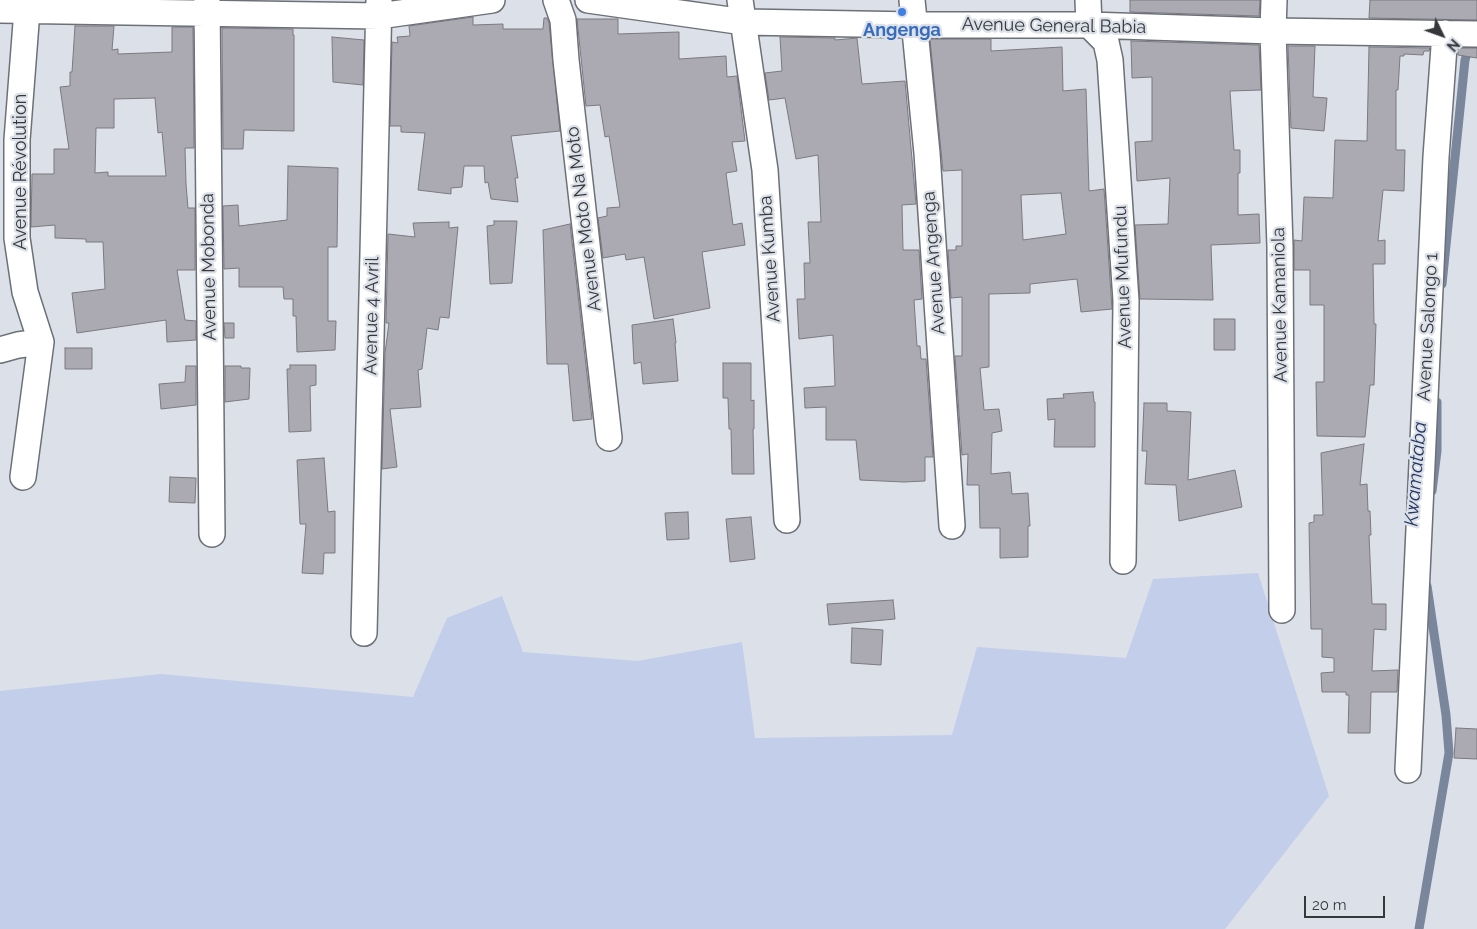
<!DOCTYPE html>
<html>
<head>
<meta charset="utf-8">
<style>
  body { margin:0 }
  #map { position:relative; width:1477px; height:929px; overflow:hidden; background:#dce0e8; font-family:Raleway,sans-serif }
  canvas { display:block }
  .north { position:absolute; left:1417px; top:10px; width:50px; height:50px; -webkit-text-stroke:4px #dce0e8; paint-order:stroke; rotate:132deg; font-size:14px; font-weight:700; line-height:20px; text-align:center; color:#35373a }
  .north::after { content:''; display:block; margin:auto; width:18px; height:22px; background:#35373a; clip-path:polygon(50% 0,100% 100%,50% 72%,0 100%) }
  .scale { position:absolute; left:1304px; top:896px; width:81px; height:22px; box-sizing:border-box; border:2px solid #35373a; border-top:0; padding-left:6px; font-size:15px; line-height:18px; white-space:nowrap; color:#35373a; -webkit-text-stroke:4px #dce0e8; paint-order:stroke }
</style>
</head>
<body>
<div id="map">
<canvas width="1477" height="929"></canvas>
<div class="north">N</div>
<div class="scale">20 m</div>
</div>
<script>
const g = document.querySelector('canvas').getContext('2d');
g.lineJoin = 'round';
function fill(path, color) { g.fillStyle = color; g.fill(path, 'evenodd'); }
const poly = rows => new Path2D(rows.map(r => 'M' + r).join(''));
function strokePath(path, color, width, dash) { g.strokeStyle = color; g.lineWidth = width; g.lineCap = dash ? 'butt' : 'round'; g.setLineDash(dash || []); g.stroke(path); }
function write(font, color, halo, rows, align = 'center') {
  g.font = font + ' Raleway,sans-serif'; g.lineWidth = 4.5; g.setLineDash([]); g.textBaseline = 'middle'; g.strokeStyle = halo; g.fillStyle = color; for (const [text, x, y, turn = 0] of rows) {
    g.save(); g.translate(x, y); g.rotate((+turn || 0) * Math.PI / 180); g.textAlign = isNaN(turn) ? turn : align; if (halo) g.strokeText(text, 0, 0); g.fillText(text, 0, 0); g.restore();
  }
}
const green = poly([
  [1258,573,1329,796,1225,929,0,929,0,691,161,674,413,697,447,618,502,596,523,652,638,661,742,642,755,738,952,735,977,647,1126,658,1153,579]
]);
const stream = poly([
  [1442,284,1465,60,1477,20],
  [1432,491,1437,451,1437,402],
  [1419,929,1449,753,1446,715,1427,586]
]);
const building = poly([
  [1130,0,1260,0,1259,16,1130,12,1130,0],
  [1370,0,1477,0,1477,20,1369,18,1370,0],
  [473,17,473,25,503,24,503,29,543,29,544,18,547,18,549,23,560,131,511,136,518,178,515,178,518,202,491,199,488,182,485,183,484,166,464,166,462,187,451,188,451,194,418,190,425,133,401,132,401,126,390,126,392,42,398,43,397,37,410,36,409,26,473,17],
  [577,19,618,19,618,34,679,32,679,59,726,56,727,77,737,76,745,141,732,142,737,171,726,173,733,225,742,223,745,245,702,252,710,308,654,319,644,257,626,260,625,254,603,258,598,218,607,216,607,208,620,207,609,136,605,137,600,105,586,106,577,19],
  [75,26,114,26,112,50,118,49,118,54,172,52,172,27,193,27,194,148,185,148,186,184,188,208,195,208,195,270,177,270,185,320,196,321,196,340,167,342,166,320,77,333,72,293,105,289,103,242,86,242,86,239,55,238,55,225,31,227,32,174,54,174,54,149,69,149,60,87,70,86,70,72,72,72,75,26],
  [155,98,158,133,162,132,166,176,108,176,108,172,95,173,96,128,114,128,114,99,155,98],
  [222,28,293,29,293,35,294,35,294,131,244,130,243,149,223,149,222,28],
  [332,37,364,40,363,85,333,82,332,37],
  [780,37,835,38,835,40,857,38,862,84,905,81,916,204,902,205,903,250,919,250,922,299,914,300,917,346,920,346,921,359,926,359,933,457,925,457,925,481,904,482,860,480,856,440,826,440,826,407,805,408,804,388,835,386,833,335,799,339,797,299,805,299,804,263,810,263,808,222,821,222,818,155,796,159,785,98,769,100,765,73,782,71,780,37],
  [930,39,991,39,991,51,1062,47,1063,91,1086,89,1089,191,1104,189,1112,309,1081,312,1077,279,1030,284,1030,293,989,294,989,367,980,368,984,410,999,409,1002,431,992,433,991,474,1010,472,1012,494,1028,493,1030,526,1028,526,1028,557,1000,558,1000,528,980,528,979,485,967,485,968,454,962,455,955,356,962,356,962,297,951,298,948,250,956,250,956,246,962,246,962,170,943,171,930,39],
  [1061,193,1066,234,1023,240,1021,195,1061,193],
  [1131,41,1259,45,1261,90,1230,91,1234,150,1240,150,1240,173,1238,173,1238,215,1259,214,1260,243,1211,245,1213,300,1140,299,1135,225,1168,224,1170,178,1137,181,1135,142,1152,141,1152,77,1132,78,1131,41],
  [1288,46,1315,46,1313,97,1327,98,1324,131,1291,128,1288,46],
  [1369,47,1430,48,1429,51,1424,51,1423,55,1404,54,1404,56,1400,56,1398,90,1396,90,1396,150,1405,150,1404,191,1383,190,1378,241,1385,240,1385,264,1373,264,1374,324,1376,324,1374,385,1370,385,1365,437,1317,436,1316,382,1324,382,1324,305,1310,305,1310,270,1294,270,1294,240,1302,241,1304,197,1333,198,1335,140,1367,141,1369,47],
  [1458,48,1477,48,1477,58,1458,55,1458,48],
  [288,166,338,168,337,247,328,247,328,321,336,321,335,350,297,352,296,316,293,316,293,299,284,299,283,287,239,287,239,268,224,269,223,206,238,205,239,226,287,220,288,166],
  [494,221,517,221,512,283,490,284,487,226,494,225,494,221],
  [449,222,449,228,458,227,449,318,440,317,438,330,427,328,422,369,418,370,421,407,390,409,397,467,382,469,385,353,389,323,386,323,388,234,415,237,413,223,449,222],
  [570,224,592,419,573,421,568,364,547,364,543,230,570,224],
  [673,319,676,343,675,343,678,381,643,384,641,362,634,364,632,325,673,319],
  [1214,319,1235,319,1235,350,1214,350,1214,319],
  [224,323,234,323,234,338,225,338,224,323],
  [65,348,92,348,92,369,65,369,65,348],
  [723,363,751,363,751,401,754,400,754,429,753,429,754,474,732,474,731,429,729,429,728,398,723,398,723,363],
  [290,365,316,365,316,385,310,386,311,431,289,432,287,369,290,369,290,365],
  [186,366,196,366,196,405,161,409,159,384,185,382,186,366],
  [225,366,241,366,241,368,250,368,249,399,225,402,225,366],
  [1093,392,1094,402,1095,402,1095,447,1054,447,1055,419,1048,420,1047,399,1064,398,1063,394,1093,392],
  [1144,403,1167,403,1167,411,1191,412,1188,480,1235,470,1242,507,1179,521,1176,485,1145,484,1147,451,1142,451,1144,403],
  [1364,444,1360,485,1367,484,1368,511,1370,511,1371,535,1369,535,1372,604,1386,604,1386,630,1374,629,1372,671,1398,670,1397,692,1371,692,1370,733,1348,733,1349,695,1346,695,1346,692,1322,692,1321,673,1334,672,1334,658,1322,657,1322,629,1311,629,1309,523,1314,522,1314,515,1323,515,1321,453,1364,444],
  [324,458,328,512,335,511,335,553,324,553,323,574,302,573,306,524,300,524,297,460,324,458],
  [170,477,196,478,195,503,169,502,170,477],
  [688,512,689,539,667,540,665,513,688,512],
  [751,517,755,559,730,562,726,519,751,517],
  [893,600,895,619,829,625,827,604,893,600],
  [852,628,883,630,881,665,851,663,852,628],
  [1456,728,1477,729,1477,759,1454,758,1456,728]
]);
const street = poly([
  [207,0,212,534],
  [556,0,563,20,566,60,609,438],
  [588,0,744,22,915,25,1089,25,1273,31,1477,34],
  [740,0,765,170,787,520],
  [912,0,927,153,952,526],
  [1088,0,1089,25,1106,42,1110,60,1126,301,1123,561],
  [1274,0,1273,31,1280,247,1282,610],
  [0,10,379,16,492,0],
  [0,350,18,345,41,342],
  [23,477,41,342,25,292,17,238,17,140,27,10,26,0],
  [364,633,379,0],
  [1408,770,1436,157,1445,33]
]);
const markers = [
  [902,12,5,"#3f7fe0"]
];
const streetNames = [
  ["Avenue General Babia",1054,26,1],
  ["Avenue Révolution",21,172,-90],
  ["Avenue Moto Na Moto",584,219,-97],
  ["Avenue Kumba",770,259,-94],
  ["Avenue Angenga",934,263,-94],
  ["Avenue Mobonda",209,267,-91],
  ["Avenue Mufundu",1123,277,-92],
  ["Avenue Kamaniola",1280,305,-91],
  ["Avenue 4 Avril",372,316,-89],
  ["Avenue Salongo 1",1428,327,-87]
];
const shopNames = [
  ["Angenga",902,31]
];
const waterNames = [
  ["Kwamataba",1416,474,-85]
];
fill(green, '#c2ceea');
strokePath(stream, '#7a869c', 9);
fill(building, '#abaab2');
strokePath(building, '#7b7981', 1);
strokePath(street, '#6c7077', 28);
strokePath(street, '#fff', 25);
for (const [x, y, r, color] of markers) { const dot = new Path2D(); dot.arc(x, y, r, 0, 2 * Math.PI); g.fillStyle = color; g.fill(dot); strokePath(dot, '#dce0e8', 2); }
write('18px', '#35373a', '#dce0e8', streetNames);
write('bold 18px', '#366cbe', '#dce0e8', shopNames);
write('italic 19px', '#253862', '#dce0e8', waterNames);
</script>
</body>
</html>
